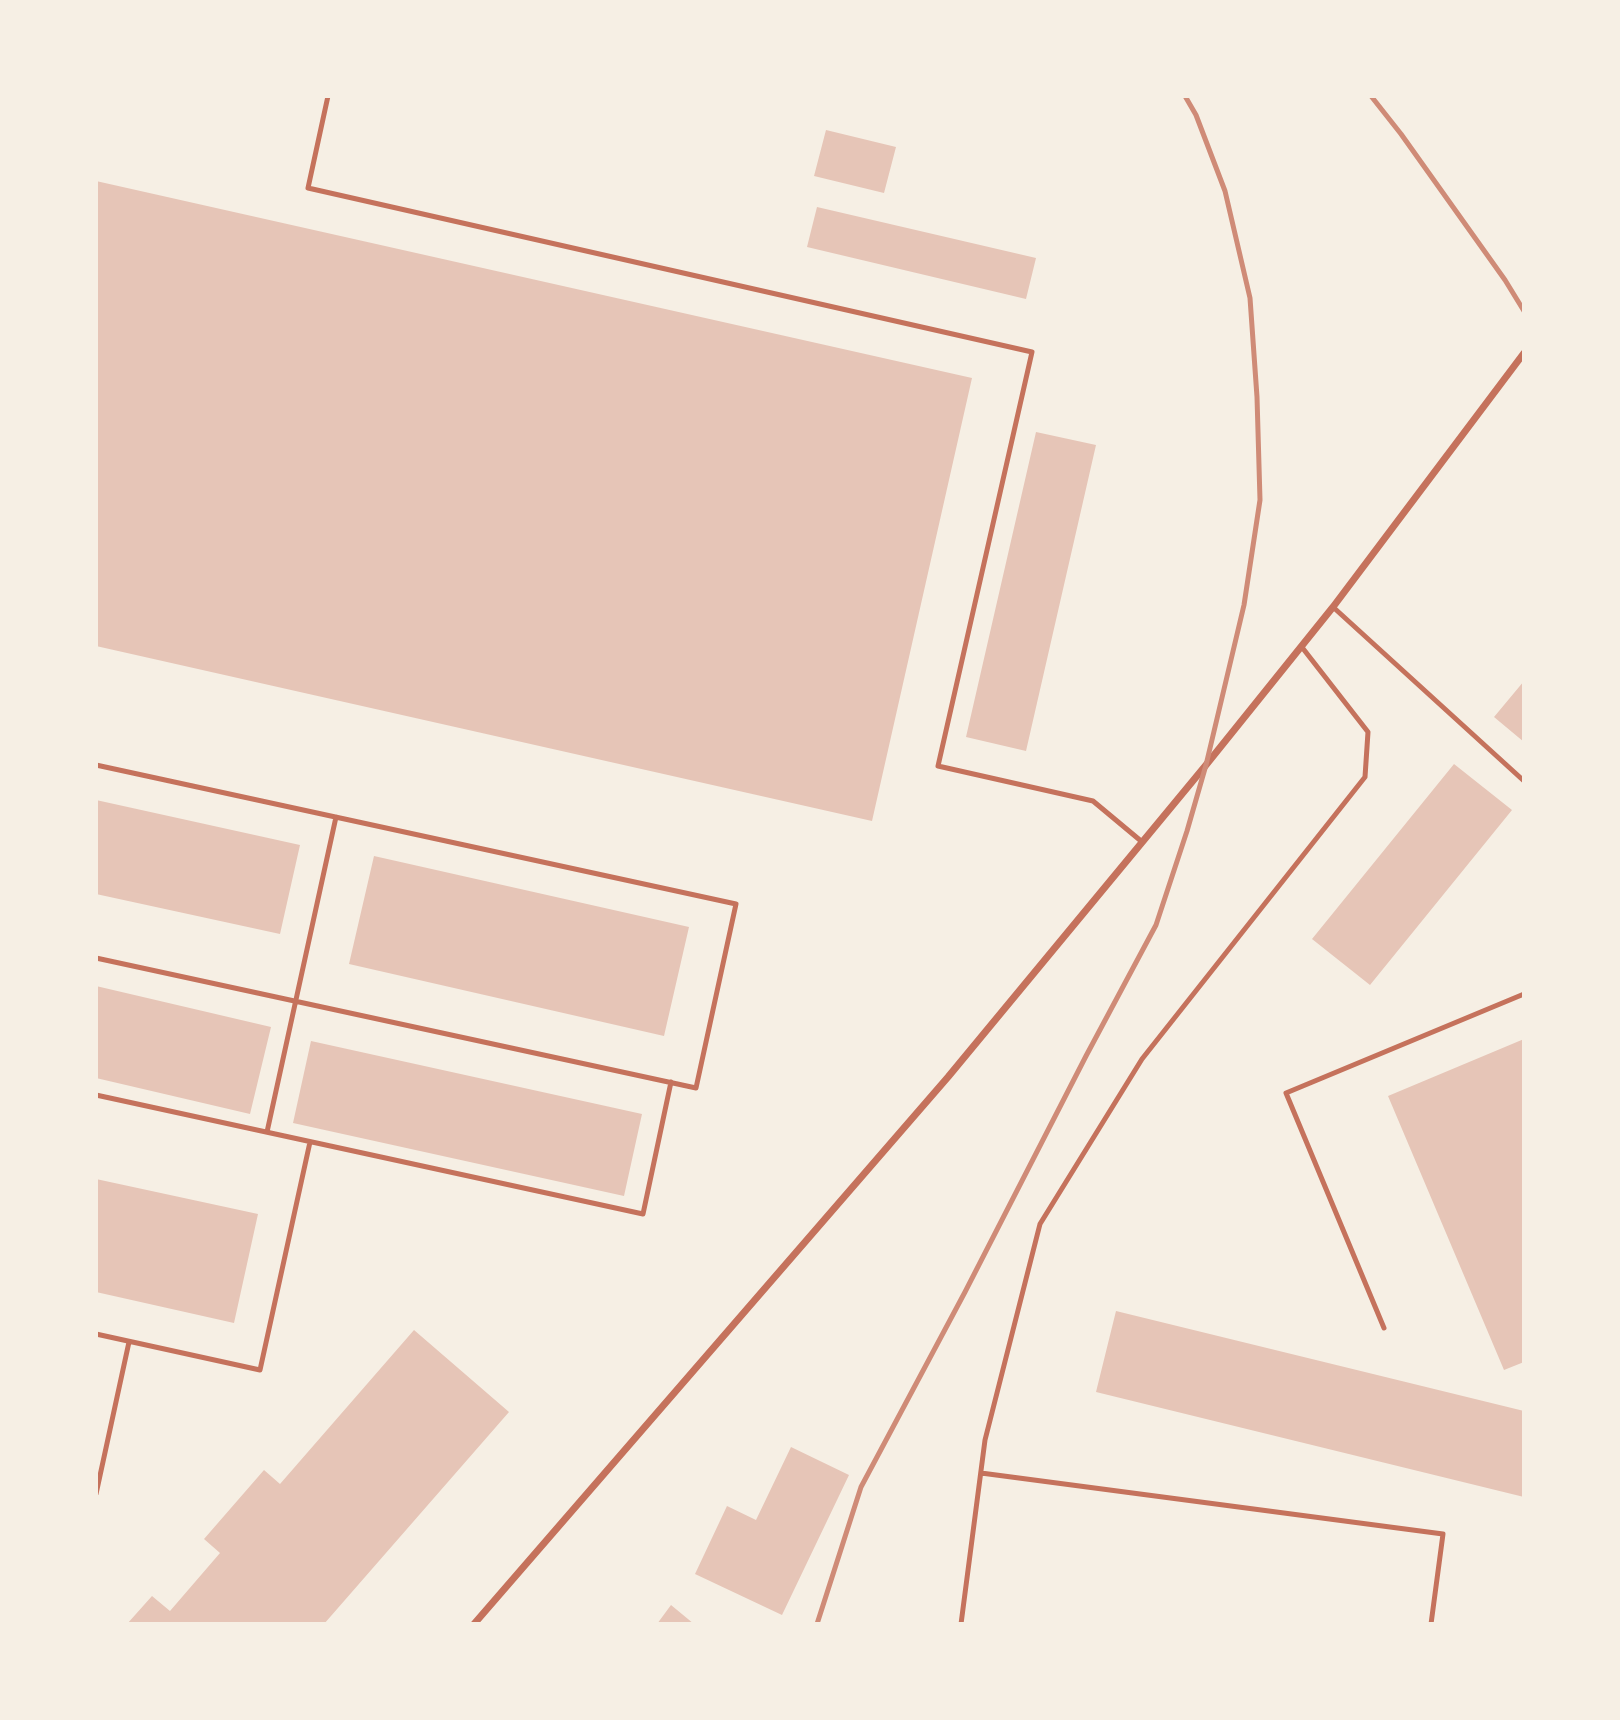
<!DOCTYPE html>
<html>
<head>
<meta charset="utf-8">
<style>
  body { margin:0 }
  #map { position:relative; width:1620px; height:1720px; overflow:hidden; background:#f6efe4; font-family:Overpass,sans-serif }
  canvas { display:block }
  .frame { position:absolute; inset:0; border:98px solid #f6efe4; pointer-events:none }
</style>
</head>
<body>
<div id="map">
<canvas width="1620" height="1720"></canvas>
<div class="frame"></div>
</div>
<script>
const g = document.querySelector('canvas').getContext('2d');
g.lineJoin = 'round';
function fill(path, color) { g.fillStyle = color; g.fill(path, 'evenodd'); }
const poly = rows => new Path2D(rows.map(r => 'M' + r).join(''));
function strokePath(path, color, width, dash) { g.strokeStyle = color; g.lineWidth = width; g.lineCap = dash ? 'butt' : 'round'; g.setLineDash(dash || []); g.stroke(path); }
const building = poly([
  [826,130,896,147,884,193,814,176],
  [96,181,972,378,872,821,96,646],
  [817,207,1036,258,1026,299,807,247],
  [1036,432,1096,445,1026,751,966,737],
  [1524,681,1524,742,1494,717],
  [1454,764,1512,810,1370,985,1312,939],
  [96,800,300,845,280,934,96,894],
  [374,856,689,927,664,1036,349,964],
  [96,986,271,1027,250,1114,96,1078],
  [1524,1039,1524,1362,1504,1370,1388,1096],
  [311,1041,642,1114,624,1196,293,1123],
  [96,1179,258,1214,234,1323,96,1292],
  [1116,1311,1524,1411,1524,1497,1096,1392],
  [414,1330,509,1412,324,1624,127,1624,152,1596,170,1611,220,1553,204,1539,264,1470,280,1484],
  [791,1447,849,1475,782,1615,695,1574,727,1506,756,1520],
  [671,1605,694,1624,657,1624]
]);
const service = poly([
  [328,96,308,188,1032,352,938,766,1093,801,1141,841],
  [1333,607,1524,781],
  [96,765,736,904,696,1088,96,958],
  [96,1095,643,1214,671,1082],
  [267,1132,336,817],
  [1384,1328,1286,1093,1524,994],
  [96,1334,260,1370,310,1142],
  [981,1473,1443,1534,1431,1624],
  [96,1494,129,1342],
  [961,1624,985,1440,1040,1224,1142,1059,1365,777,1368,732,1301,646]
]);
const minor = poly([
  [474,1624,948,1077,1206,765,1333,607,1524,353]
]);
const rail = poly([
  [1371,96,1401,134,1505,280,1524,311],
  [817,1624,861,1487,965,1292,1086,1056,1156,925,1187,831,1206,765,1244,605,1260,500,1257,397,1250,298,1225,191,1196,115,1185,96]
]);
fill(building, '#e6c5b7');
strokePath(service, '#c5725c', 5);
strokePath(minor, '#c5725c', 7);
strokePath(rail, '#cf8b77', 5);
</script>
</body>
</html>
